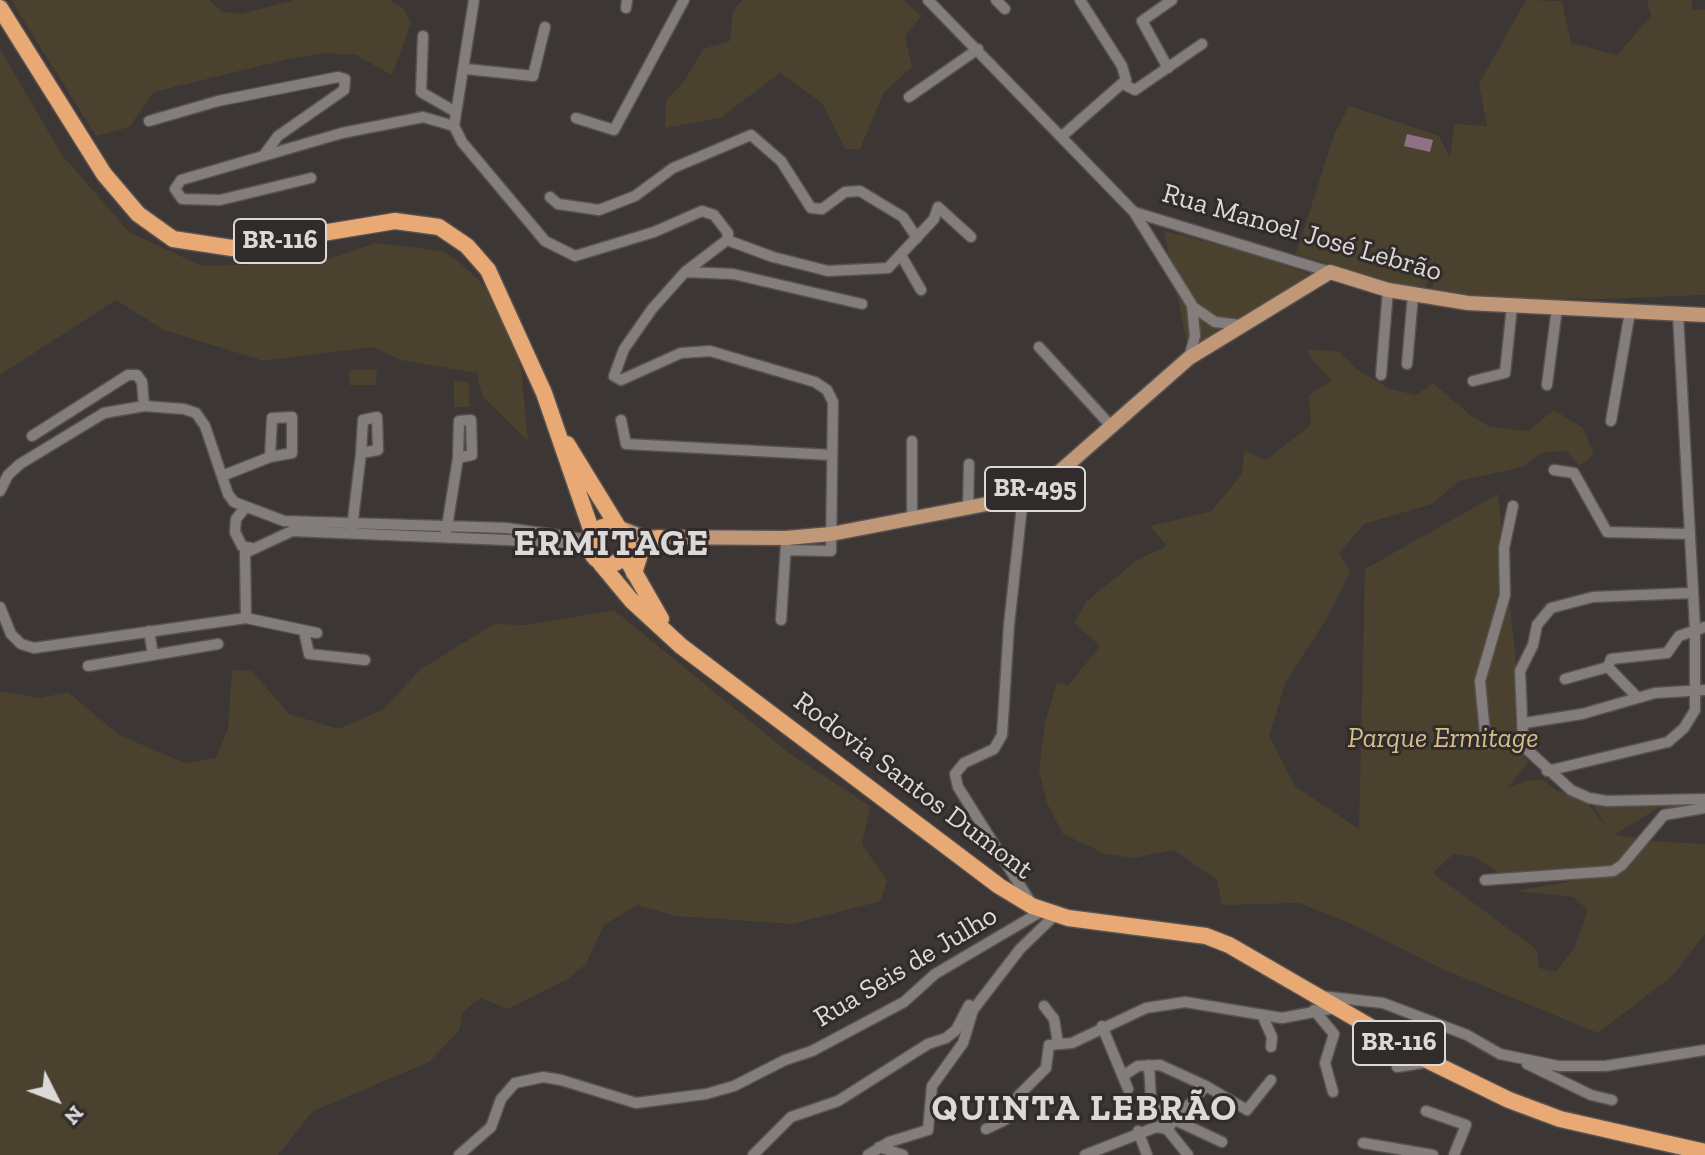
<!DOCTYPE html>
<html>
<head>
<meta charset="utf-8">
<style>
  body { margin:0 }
  #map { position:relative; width:1705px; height:1155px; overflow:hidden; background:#3c3635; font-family:"Zilla Slab",serif }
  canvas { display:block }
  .north { position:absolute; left:16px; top:1059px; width:80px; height:80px; -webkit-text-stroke:6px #312c2b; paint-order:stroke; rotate:132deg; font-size:22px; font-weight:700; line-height:32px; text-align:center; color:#dcd9d8 }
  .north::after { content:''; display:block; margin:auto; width:28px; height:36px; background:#dcd9d8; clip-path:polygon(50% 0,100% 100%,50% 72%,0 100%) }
</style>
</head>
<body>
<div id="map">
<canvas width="1705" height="1155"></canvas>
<div class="north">N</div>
</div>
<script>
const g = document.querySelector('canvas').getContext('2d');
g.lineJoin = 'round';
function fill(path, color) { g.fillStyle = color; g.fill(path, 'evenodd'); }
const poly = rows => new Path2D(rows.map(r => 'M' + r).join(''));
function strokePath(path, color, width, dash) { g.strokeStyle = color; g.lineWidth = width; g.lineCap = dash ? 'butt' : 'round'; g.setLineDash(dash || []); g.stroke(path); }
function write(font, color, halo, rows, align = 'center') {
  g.font = font + ' "Zilla Slab",serif'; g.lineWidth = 6; g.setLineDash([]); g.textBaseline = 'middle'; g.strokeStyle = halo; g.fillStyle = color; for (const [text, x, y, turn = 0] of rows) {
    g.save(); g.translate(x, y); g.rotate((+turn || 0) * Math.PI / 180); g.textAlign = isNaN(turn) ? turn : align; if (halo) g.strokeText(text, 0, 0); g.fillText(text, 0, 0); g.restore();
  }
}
const green = poly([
  [11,0,209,0,223,12,241,14,294,0,390,0,403,8,411,23,392,75,356,55,326,53,288,59,154,92,129,127,96,136],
  [742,0,904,0,921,16,905,36,912,67,884,92,860,149,845,149,822,103,780,73,720,118,665,128,666,101,685,80,703,49,730,41,733,11],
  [1526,0,1562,1,1571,43,1617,55,1651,16,1647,0,1691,0,1693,10,1705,10,1705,295,1602,299,1431,298,1436,257,1424,292,1296,254,1334,135,1349,106,1439,136,1450,157,1455,124,1487,126,1479,84],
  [0,49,62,155,129,232,202,266,320,262,376,243,442,251,458,261,483,284,513,344,521,368,528,441,482,396,477,373,401,360,372,347,264,361,164,330,116,300,0,375],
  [1164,231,1245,251,1318,277,1191,363],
  [1307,349,1339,352,1358,370,1390,389,1416,395,1433,383,1470,415,1490,427,1528,431,1554,410,1583,428,1594,454,1580,466,1566,451,1543,452,1522,467,1459,481,1432,504,1364,524,1339,553,1350,572,1326,620,1286,681,1269,736,1295,786,1359,829,1365,569,1498,494,1527,764,1508,788,1525,781,1543,780,1556,790,1584,799,1607,828,1589,798,1705,803,1672,811,1660,807,1614,835,1639,838,1614,867,1511,881,1475,857,1453,854,1433,873,1537,950,1539,968,1556,972,1574,948,1588,910,1573,897,1515,891,1616,874,1632,863,1647,841,1705,844,1705,934,1672,976,1598,1033,1445,970,1354,925,1299,903,1222,905,1217,880,1174,850,1134,858,1105,854,1063,834,1047,803,1039,771,1045,722,1057,682,1068,686,1100,646,1074,623,1086,602,1137,560,1167,546,1150,526,1212,511,1241,475,1245,451,1266,460,1311,425,1309,395,1332,380,1312,360],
  [350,370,377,370,376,385,349,385],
  [454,381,469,382,469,407,454,407],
  [614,610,789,753,870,806,862,844,887,881,881,901,792,924,675,916,637,905,604,925,586,964,568,979,508,1009,480,998,463,1012,459,1031,429,1062,313,1111,278,1155,0,1155,0,691,40,698,68,692,119,735,185,763,216,758,228,728,232,670,252,671,289,714,338,729,382,710,421,669,494,624,526,625]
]);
const water = poly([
  [1407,134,1433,140,1430,152,1404,146]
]);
const minor = poly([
  [474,0,454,126,462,142,545,241,575,256,654,232,702,211,714,215,728,233,727,240],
  [928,0,1134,212,1330,272],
  [996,0,1005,9],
  [626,8,627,0],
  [423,36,421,92,454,111],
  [1168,68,1142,21,1172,0],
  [466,69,533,76,545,27],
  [1123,84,1135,90,1202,44],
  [909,97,978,49],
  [576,118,614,130,684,0],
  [149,121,218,101,338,77,345,79,344,90,278,136,264,155],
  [1061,137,1126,80,1122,66,1080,0],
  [311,178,220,200,182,199,175,189,181,180,342,133,423,117,454,126],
  [550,197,558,204,599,210,635,196,673,168,751,135,781,161,811,208,822,209,845,192,860,191,903,217,917,238],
  [1134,212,1192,305,1195,336,1189,358],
  [727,240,685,272,652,309,624,349,614,376,621,380,681,353,710,351,815,382,827,390,833,402,831,551,786,550],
  [727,240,773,257,828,271,888,268,934,219,938,207,971,237],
  [902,257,921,290],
  [685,272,733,274,862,304],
  [1193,307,1215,322,1240,325],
  [1039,347,1111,426],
  [1407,364,1413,295],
  [1381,375,1388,290],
  [1473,381,1505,373,1512,306],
  [1547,385,1557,308],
  [621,420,626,444,832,455],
  [1611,421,1630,312],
  [32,436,128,375,137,375,142,382,144,406],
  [912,441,912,519],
  [1554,470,1574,473,1607,532,1690,534],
  [222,476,270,457,292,453,292,417,272,418,270,457],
  [0,491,8,475,20,464,104,413,144,406,184,409,196,413,205,426,228,494,234,502,284,521,507,528,590,540],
  [1023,497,1009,625,1002,735,994,749,964,763,955,774,958,787,1031,903],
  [1513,506,1504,548,1505,595,1480,681,1486,744,1523,741,1520,671,1533,645,1537,625,1551,608,1593,597,1691,593],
  [245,508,236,519,235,532,242,546,251,548],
  [968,508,969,464],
  [352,528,361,453,378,450,377,417,363,420,361,453],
  [446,533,458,458,459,421,471,420,472,455,458,458],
  [0,607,11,634,21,644,34,648,246,618,245,553,292,531,554,542,589,549],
  [246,618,317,633],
  [781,620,786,544],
  [149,631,153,655],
  [304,631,309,654,365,660],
  [88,666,218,644],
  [1565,679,1608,667],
  [1637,697,1608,667,1611,659,1667,653,1679,636,1705,627],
  [1524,723,1582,714,1655,693,1705,690],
  [1520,743,1571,790,1589,798,1607,801,1705,799],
  [1547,771,1668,742,1684,728,1695,710,1695,628,1678,314],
  [1485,880,1613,871,1622,865,1664,815,1705,808],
  [1321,996,1383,1003,1467,1035,1500,1054,1558,1066,1605,1066,1705,1050],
  [1044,1006,1054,1019,1058,1043],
  [1314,1010,1334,1034,1325,1063,1333,1092],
  [1263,1017,1272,1037,1271,1047],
  [1102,1026,1128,1089],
  [1527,1064,1591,1095,1612,1100],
  [1149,1065,1151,1100,1167,1129,1206,1086,1247,1110,1271,1080],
  [1397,1067,1429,1062],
  [1123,1076,1138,1066,1160,1065,1206,1086],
  [1426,1111,1466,1125,1454,1155],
  [1175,1120,1222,1142],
  [986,1129,1005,1120,1019,1095,1046,1068,1049,1045,1072,1043,1146,1008,1185,1002,1282,1018,1335,1008],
  [1138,1131,1147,1155],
  [1363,1143,1433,1155],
  [879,1147,903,1155],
  [459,1155,491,1127,501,1099,515,1083,543,1077,561,1080,636,1103,706,1094,734,1086,785,1060,812,1051,904,1002,935,974,1042,911],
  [753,1155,791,1117,838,1101,928,1044,946,1038,956,1030,969,1005],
  [868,1155,889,1142,928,1130,932,1086,963,1043,973,1010,1020,949,1054,916],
  [1085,1155,1156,1127,1167,1129,1188,1155]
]);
const major = poly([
  [618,527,643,537,786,538,831,534,1023,497,1057,474,1189,358,1330,272,1388,290,1468,303,1705,315]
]);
const highway = poly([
  [0,8,104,174,138,214,173,239,232,248,395,221,439,227,467,246,488,270,544,393,593,535],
  [567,444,618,527],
  '590 545a19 19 0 1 1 38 0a19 19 0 1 1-38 0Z',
  [625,556,661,619],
  [601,564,631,600,681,646,999,886,1032,906,1068,918,1206,936,1229,945,1431,1062,1509,1100,1560,1119,1705,1152],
  [634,573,641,551,659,538]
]);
const shields = [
  [280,241,92],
  [1035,489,100],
  [1399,1043,92]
];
const shieldNames = [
  ["BR-116",280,241],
  ["BR-495",1035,489],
  ["BR-116",1399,1043]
];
const streetNames = [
  ["Rua Manoel José Lebrão",1302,233,16],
  ["Rodovia Santos Dumont",913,786,37],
  ["Rua Seis de Julho",906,967,-31]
];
const parkNames = [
  ["Parque Ermitage",1443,739]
];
const districtNames = [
  ["ERMITAGE",612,545],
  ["QUINTA LEBRÃO",1085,1110]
];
fill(green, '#4a422e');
fill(water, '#8f7185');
strokePath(minor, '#575251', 13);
strokePath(major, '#575251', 17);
strokePath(highway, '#575251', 19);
strokePath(minor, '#837d7b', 10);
strokePath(major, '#c09777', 14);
strokePath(highway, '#e8a975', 16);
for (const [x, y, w] of shields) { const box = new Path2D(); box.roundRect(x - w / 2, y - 22, w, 44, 6); g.fillStyle = '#312c2b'; g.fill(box); strokePath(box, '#dcd9d8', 2); }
write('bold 26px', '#dcd9d8', null, shieldNames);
write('28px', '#dcd9d8', '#312c2b', streetNames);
write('italic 28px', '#d6be86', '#312c2b', parkNames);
g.letterSpacing = '2px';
write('bold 36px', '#dcd9d8', '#312c2b', districtNames);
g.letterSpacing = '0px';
</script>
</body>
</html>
